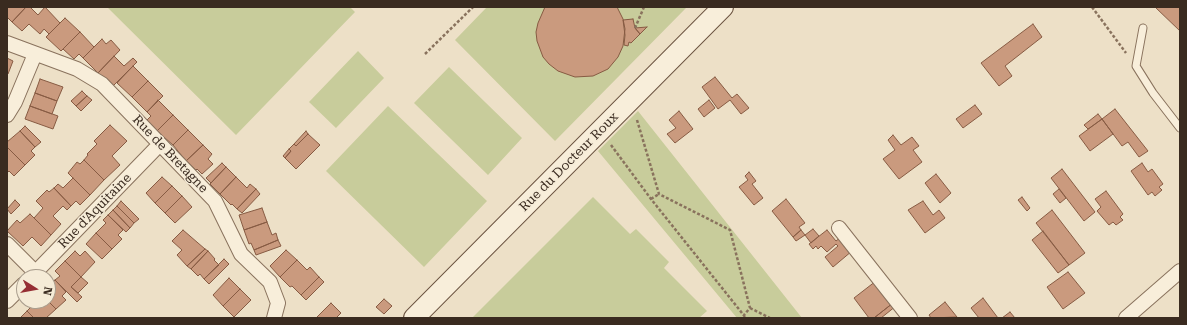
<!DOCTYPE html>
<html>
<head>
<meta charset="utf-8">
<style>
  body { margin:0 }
  #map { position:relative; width:1187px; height:325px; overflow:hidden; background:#ede0c7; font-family:"Roboto Serif",serif }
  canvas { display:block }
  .frame { position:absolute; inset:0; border:8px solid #3a2b20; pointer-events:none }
  .north { position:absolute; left:16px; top:269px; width:40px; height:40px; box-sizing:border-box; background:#f5ebd7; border:1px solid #aa9e8e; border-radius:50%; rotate:101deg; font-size:11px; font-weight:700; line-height:16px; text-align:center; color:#3a2b20 }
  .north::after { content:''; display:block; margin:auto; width:14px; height:18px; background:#962e34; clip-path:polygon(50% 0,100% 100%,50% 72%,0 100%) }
</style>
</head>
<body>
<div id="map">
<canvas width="1187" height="325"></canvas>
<div class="frame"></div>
<div class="north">N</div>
</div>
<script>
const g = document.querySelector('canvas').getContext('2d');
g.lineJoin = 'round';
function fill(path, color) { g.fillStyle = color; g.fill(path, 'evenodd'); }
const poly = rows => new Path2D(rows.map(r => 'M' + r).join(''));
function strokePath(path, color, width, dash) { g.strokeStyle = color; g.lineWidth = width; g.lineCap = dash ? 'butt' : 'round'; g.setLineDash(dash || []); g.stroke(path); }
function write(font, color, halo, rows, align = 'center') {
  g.font = font + ' "Roboto Serif",serif'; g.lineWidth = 3; g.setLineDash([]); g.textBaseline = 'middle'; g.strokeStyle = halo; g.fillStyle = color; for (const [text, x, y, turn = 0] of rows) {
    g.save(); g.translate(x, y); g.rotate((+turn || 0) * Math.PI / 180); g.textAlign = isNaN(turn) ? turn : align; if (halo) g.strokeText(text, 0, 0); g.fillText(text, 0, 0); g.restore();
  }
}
const green = poly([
  [107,7,350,7,355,12,236,135],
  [487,7,685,7,686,8,555,141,455,40],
  [358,51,384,78,336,128,309,102],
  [449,67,522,138,488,175,414,103],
  [388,106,487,201,424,267,326,171],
  [638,111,802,318,737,318,598,151],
  [593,197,630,234,636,229,669,262,664,268,707,311,699,318,472,318]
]);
const building = poly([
  [7,7,26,7,12,22,7,17,7,7],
  [26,7,30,7,38,15,45,7,60,23,49,34,44,29,40,34,29,24,22,31,12,22,26,7],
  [545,7,617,7,623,19,625,29,623,46,618,57,608,69,593,76,575,77,558,71,549,64,543,57,537,41,536,32,538,23,545,7],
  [1155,7,1180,7,1180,31,1155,7],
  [65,18,80,32,61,51,46,37,65,18],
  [633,19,635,28,640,34,631,43,629,42,628,46,624,45,625,35,623,20,633,19],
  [1033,24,1042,37,1005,66,1012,76,999,86,981,63,1033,24],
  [647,27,640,34,635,28,647,27],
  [80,32,94,47,83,58,79,54,74,59,63,49,80,32],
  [102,39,106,44,111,40,120,50,98,73,83,58,102,39],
  [114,56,124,66,133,58,137,62,112,87,98,73,114,56],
  [7,58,13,61,8,74,7,74,7,58],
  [133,66,148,81,132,97,117,83,133,66],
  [715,77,732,98,737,94,749,108,741,114,730,100,718,109,702,87,715,77],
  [40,79,63,87,57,101,35,93,40,79],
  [148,81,163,96,147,112,132,97,148,81],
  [82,91,87,96,76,106,71,101,82,91],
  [35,93,57,101,52,114,30,106,35,93],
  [87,96,92,100,81,111,76,106,87,96],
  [158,100,173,115,157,131,146,121,151,116,147,112,158,100],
  [709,100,715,108,704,117,698,109,709,100],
  [975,105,982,114,963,128,956,119,975,105],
  [30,106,58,116,53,129,25,119,30,106],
  [1115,109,1148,151,1139,157,1128,142,1122,146,1102,119,1115,109],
  [679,111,693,129,675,143,667,134,676,128,669,120,679,111],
  [1098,114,1102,119,1088,129,1084,125,1098,114],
  [173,115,188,130,173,145,157,131,173,115],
  [1102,119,1113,134,1090,151,1079,136,1102,119],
  [110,125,127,141,112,156,120,165,104,180,84,160,88,155,87,154,97,144,94,141,110,125],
  [25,126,41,142,35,147,20,131,25,126],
  [188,130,203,145,186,161,173,145,188,130],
  [20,131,35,147,31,151,35,155,25,165,7,147,7,142,20,131],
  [306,131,308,134,296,146,294,144,306,131],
  [308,134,320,145,296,169,285,158,291,151,289,149,294,144,296,146,308,134],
  [893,135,901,145,912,137,919,146,913,150,922,162,899,179,883,159,895,150,888,140,893,135],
  [203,145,212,154,208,159,213,164,202,174,197,169,196,170,186,161,203,145],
  [7,147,25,165,14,176,9,171,7,173,7,147],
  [289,149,291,151,285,158,283,156,289,149],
  [84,160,104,180,90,195,68,173,77,162,80,164,84,160],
  [222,163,226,167,211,183,206,178,222,163],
  [1142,163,1148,172,1152,169,1163,184,1159,187,1162,190,1155,196,1152,192,1148,195,1131,171,1142,163],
  [226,167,236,177,220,194,210,184,226,167],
  [1062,169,1095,212,1084,221,1051,178,1062,169],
  [749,172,756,181,752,184,763,198,754,205,739,187,748,180,745,176,749,172],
  [936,174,951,193,940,203,925,183,936,174],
  [162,177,172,186,155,203,146,193,162,177],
  [236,177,247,188,250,184,256,189,237,209,232,204,231,205,220,194,236,177],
  [73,178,90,195,80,205,76,201,71,206,54,188,58,184,63,188,73,178],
  [172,186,182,196,165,213,155,203,172,186],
  [54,188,71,206,67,210,63,206,53,216,61,224,51,235,34,218,43,208,36,201,47,190,49,192,54,188],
  [256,189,260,194,242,213,237,209,256,189],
  [1059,189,1066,198,1060,203,1053,194,1059,189],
  [1106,191,1123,214,1120,217,1123,220,1116,225,1113,222,1109,225,1097,211,1101,207,1095,199,1106,191],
  [182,196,192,207,175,223,165,213,182,196],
  [1022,197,1030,208,1027,211,1018,200,1022,197],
  [786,199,805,223,799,227,801,230,793,237,772,211,786,199],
  [15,200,20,205,11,214,7,209,15,200],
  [121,201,139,219,134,223,117,206,121,201],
  [923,201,933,215,939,210,945,218,925,233,908,210,923,201],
  [117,206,134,223,130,228,113,210,117,206],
  [262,208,267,222,244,230,239,215,262,208],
  [113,210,130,228,126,232,108,215,113,210],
  [1052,210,1085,253,1069,265,1036,223,1052,210],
  [30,214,51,235,41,246,32,237,23,246,7,231,17,220,20,223,30,214],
  [108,215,123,230,118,235,122,239,112,249,96,233,106,223,103,220,108,215],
  [267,222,272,235,276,233,278,240,254,250,251,243,249,244,244,230,267,222],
  [813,229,819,236,811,243,805,235,813,229],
  [183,230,205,249,187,266,177,255,182,250,172,241,183,230],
  [801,230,805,235,796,241,793,237,801,230],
  [827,230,836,241,841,237,852,251,833,267,825,257,838,246,836,244,827,252,821,246,818,249,816,246,813,249,809,244,827,230],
  [1043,231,1069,265,1058,273,1032,240,1043,231],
  [96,233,112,249,102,259,86,244,96,233],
  [278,240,281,246,256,255,254,250,278,240],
  [205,249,208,251,191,269,187,266,205,249],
  [286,250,297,260,280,277,270,266,286,250],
  [75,251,80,256,85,251,95,262,81,277,65,261,75,251],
  [208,251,215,259,214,260,219,265,204,279,200,274,198,276,191,269,208,251],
  [224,259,229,264,209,284,204,279,224,259],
  [297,260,307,270,310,267,319,277,301,295,292,286,290,287,280,277,297,260],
  [65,261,81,277,71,287,82,297,77,302,55,280,60,276,55,271,65,261],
  [1068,272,1085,293,1063,309,1047,287,1068,272],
  [81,277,88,283,78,293,71,287,81,277],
  [319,277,324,282,306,300,301,295,319,277],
  [229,278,240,289,223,306,213,295,229,278],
  [55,280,66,292,62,296,66,300,56,309,48,301,48,286,55,280],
  [876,281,893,303,874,318,869,318,854,298,876,281],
  [240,289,251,300,234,317,223,306,240,289],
  [983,298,998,318,979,318,971,308,983,298],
  [384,299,392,306,384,314,376,307,384,299],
  [32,301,48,301,56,309,46,318,34,318,27,311,32,306,29,304,32,301],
  [945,302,957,317,931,318,929,315,945,302],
  [331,303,341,313,336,318,316,318,331,303],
  [893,303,896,306,881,318,874,318,893,303],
  [27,311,34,318,20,318,27,311],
  [1010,312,1015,318,1016,317,1017,318,1002,318,1010,312]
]);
const path = poly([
  [1092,7,1126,53],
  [635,28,644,7],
  [425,54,473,7],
  [637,120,659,194,730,230,750,308,744,315],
  [611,145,651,199,746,318],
  [651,199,659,194],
  [750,308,770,318]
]);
const lane = poly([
  [1143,28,1136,66,1153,93,1180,128]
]);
const street = poly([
  [7,43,77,69,102,84,215,201,241,254,270,282,278,303,274,318],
  [7,115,15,102,35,54],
  [839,228,910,318],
  [7,244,35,272],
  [31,277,160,144],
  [7,301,24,284],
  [1126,318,1180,271]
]);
const secondary = poly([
  [414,318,723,7]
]);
const streetNames = [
  ["Rue de Bretagne",170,154,46],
  ["Rue du Docteur Roux",569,162,-45],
  ["Rue d'Aquitaine",95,211,-46]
];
fill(green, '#c8cc9b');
fill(building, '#ca9a7e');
strokePath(building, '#875b43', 1);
strokePath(lane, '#89725d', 9);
strokePath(street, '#89725d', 16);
strokePath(secondary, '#6b5340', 22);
strokePath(path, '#89725d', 2.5, [3, 2]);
strokePath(lane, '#f8eeda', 7);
strokePath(street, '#f8eeda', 14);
strokePath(secondary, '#f8eeda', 20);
write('13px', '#3a2b20', '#f5ebd7', streetNames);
</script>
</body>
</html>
